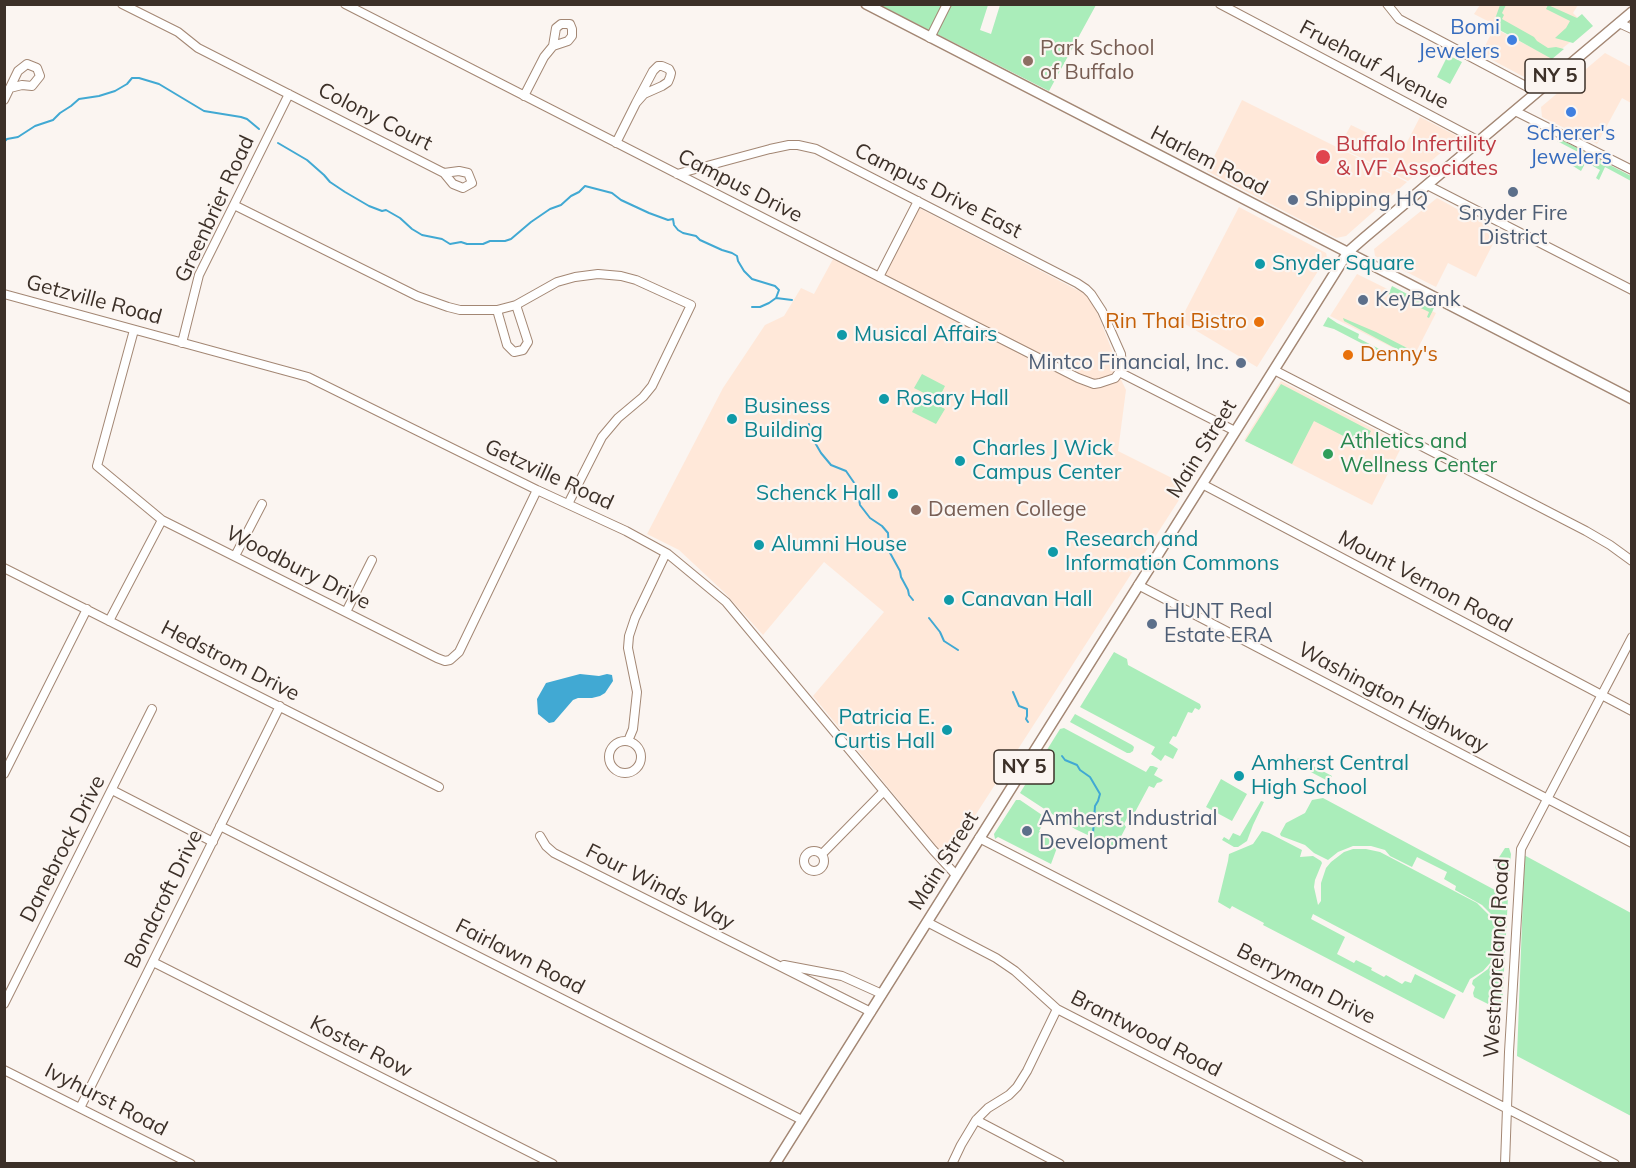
<!DOCTYPE html>
<html>
<head>
<meta charset="utf-8">
<style>
  body { margin:0 }
  #map { position:relative; width:1636px; height:1168px; overflow:hidden; background:#fbf5f1; font-family:Mulish,sans-serif }
  canvas { display:block }
  .frame { position:absolute; inset:0; border:6px solid #3c3028; pointer-events:none }
</style>
</head>
<body>
<div id="map">
<canvas width="1636" height="1168"></canvas>
<div class="frame"></div>
</div>
<script>
const g = document.querySelector('canvas').getContext('2d');
g.lineJoin = 'round';
function fill(path, color) { g.fillStyle = color; g.fill(path, 'evenodd'); }
const poly = rows => new Path2D(rows.map(r => 'M' + r).join(''));
function strokePath(path, color, width, dash) { g.strokeStyle = color; g.lineWidth = width; g.lineCap = dash ? 'butt' : 'round'; g.setLineDash(dash || []); g.stroke(path); }
function write(font, color, halo, rows, align = 'center') {
  g.font = font + ' Mulish,sans-serif'; g.lineWidth = 4.5; g.setLineDash([]); g.textBaseline = 'middle'; g.strokeStyle = halo; g.fillStyle = color; for (const [text, x, y, turn = 0] of rows) {
    g.save(); g.translate(x, y); g.rotate((+turn || 0) * Math.PI / 180); g.textAlign = isNaN(turn) ? turn : align; if (halo) g.strokeText(text, 0, 0); g.fillText(text, 0, 0); g.restore();
  }
}
const built = poly([
  [1480,5,1578,5,1573,13,1588,28,1554,55,1474,14],
  [1494,28,1552,58,1528,79,1481,54],
  [1605,53,1631,67,1631,103,1622,98,1597,144,1542,117,1541,107],
  [1242,100,1407,182,1346,236,1336,238,1207,171],
  [1420,117,1459,137,1408,181,1339,147,1351,125,1403,150],
  [1437,198,1499,232,1476,277,1448,263,1436,287,1375,256,1374,249],
  [1239,207,1326,253,1327,257,1257,367,1180,321],
  [919,208,1083,293,1093,302,1115,358,1114,365,1126,390,1118,451,1188,486,947,859,813,696,884,612,824,562,763,635,725,593,679,550,647,534,723,388,765,325,784,316,801,288,814,294,833,259,881,282],
  [1357,274,1436,313,1413,358,1330,316],
  [1281,381,1403,444,1372,505,1244,440]
]);
const green = poly([
  [880,5,988,5,980,30,991,34,1000,5,1096,5,1049,91],
  [1500,5,1506,5,1502,13,1504,15,1502,19,1534,37,1537,41,1548,48,1556,47,1564,49,1552,59,1496,28,1496,22,1495,19],
  [1548,5,1577,18,1582,14,1593,26,1573,43,1555,38,1566,28,1570,21,1546,9],
  [1448,55,1462,62,1450,84,1437,77],
  [1558,138,1631,176,1631,181,1605,167,1599,180,1596,178,1600,170,1586,162,1581,171,1573,166,1580,153,1557,141],
  [1392,286,1434,308,1429,318,1427,317,1429,312,1394,295,1392,300,1390,299,1389,293],
  [1328,317,1337,323,1359,334,1358,338,1389,354,1388,357,1334,329,1323,326],
  [1343,318,1376,332,1413,351,1411,355,1408,355,1344,321],
  [922,374,945,386,938,400,914,388],
  [1281,384,1371,431,1363,446,1314,421,1292,464,1245,441],
  [921,396,945,409,936,424,912,412],
  [1114,652,1127,659,1128,665,1200,704,1201,707,1199,710,1195,708,1192,713,1188,712,1176,737,1173,736,1169,743,1178,749,1173,759,1165,755,1161,761,1151,754,1155,747,1080,707],
  [1075,714,1132,745,1134,747,1133,751,1130,753,1127,753,1070,722],
  [1064,728,1146,772,1150,766,1153,766,1158,768,1154,775,1163,780,1161,782,1157,783,1154,788,1149,786,1134,814,1130,812,1124,824,1126,827,1115,848,1075,829,1020,793,1060,729],
  [1298,758,1332,776,1329,780,1328,781,1305,769,1294,771,1292,770],
  [1221,779,1247,794,1232,821,1206,807],
  [1323,798,1508,897,1502,1009,1498,1009,1474,997,1473,993,1475,987,1472,984,1473,980,1488,969,1496,954,1499,941,1496,925,1491,914,1482,905,1455,890,1456,886,1444,879,1447,872,1417,857,1412,867,1390,856,1385,850,1371,846,1353,846,1338,852,1328,860,1314,853,1305,845,1281,836,1280,834,1286,823,1305,813,1312,800],
  [1016,800,1020,800,1042,815,1043,817,1041,822,1043,824,1039,831,1055,841,1058,845,1051,864,998,837,995,839,994,834],
  [1261,801,1264,802,1253,825,1247,841,1238,847,1234,847,1222,840,1224,837,1229,840,1233,833,1240,836],
  [1262,831,1269,833,1302,850,1300,857,1313,856,1321,861,1322,863,1315,880,1314,887,1318,905,1321,901,1321,883,1326,868,1331,862,1344,852,1353,849,1366,849,1380,852,1477,903,1490,916,1496,928,1497,942,1494,955,1491,962,1483,971,1470,979,1463,993,1313,914,1311,919,1345,937,1337,954,1354,963,1356,960,1372,968,1371,970,1384,977,1386,975,1402,984,1405,981,1411,983,1415,974,1456,995,1444,1019,1263,925,1264,923,1232,906,1230,909,1218,902,1228,861,1229,854,1253,844],
  [1505,848,1509,848,1511,854,1509,874,1504,877,1498,873,1495,867,1496,862],
  [1524,855,1631,913,1631,1116,1517,1056,1524,870,1521,863]
]);
const water = poly([
  [580,674,599,676,607,674,612,675,613,681,605,693,600,696,592,698,578,698,573,700,554,722,549,723,538,714,537,699,546,683]
]);
const stream = poly([
  [4,142,7,139,18,137,35,126,53,120,60,113,71,106,79,99,99,96,115,91,127,84,132,78,139,78,159,84,204,111,241,117,247,119,259,129],
  [278,143,307,160,324,175,330,182,345,192,369,206,382,211,386,210,400,218,412,229,422,235,442,239,450,244,461,242,467,244,483,244,490,241,505,241,511,239,531,222,550,209,561,205,571,196,579,192,585,186,612,193,621,200,649,213,668,220,673,219,674,225,678,230,683,233,696,236,700,240,722,250,732,253,737,256,738,261,744,271,752,279,775,286,779,290,776,298,792,300],
  [752,307,760,307,769,303,776,298],
  [809,424,810,434,821,453,831,465,846,471,857,487,860,505,870,518,882,526,888,533,889,551,900,571,901,577,908,590,909,595,913,600],
  [929,618,940,632,944,641,958,650],
  [1013,692,1019,706,1027,709,1027,716,1026,719,1028,722],
  [1062,756,1065,760,1077,765,1080,770,1090,777,1100,794,1098,801,1095,806,1093,833]
]);
const minor = poly([
  [122,4,178,32,198,48,444,173,453,184,463,188,472,183,468,173,459,171,444,173],
  [345,4,840,257,1078,378,1094,384,1100,383,1115,378,1122,368,1121,354,1102,311,1091,294,1086,289,1077,283,816,149,798,145,789,145,770,149,677,174],
  [1220,4,1479,141],
  [1387,4,1399,19,1537,92],
  [1619,23,1632,29],
  [930,38,947,4],
  [524,96,544,57,553,46,568,41,572,36,572,29,570,24,561,24,556,28,553,46],
  [4,100,18,71,27,64,37,68,40,76,32,86,22,85,10,88],
  [1515,111,1632,170],
  [616,143,636,103,644,94,662,86,668,82,670,77,671,73,669,69,662,66,658,66,653,71,636,103],
  [1427,185,1632,290],
  [234,205,417,296,448,307,460,310,497,310,516,305,557,282,575,277,598,274,621,276,636,280,691,305,652,386,643,397,618,418,602,437,568,504],
  [879,277,918,201],
  [4,294,308,377,537,490,626,531,668,554,726,602,933,850,956,875],
  [497,310,507,345,514,352,523,350,528,342,516,305],
  [134,330,97,466,162,520,437,658,445,661,450,660,459,652,537,490],
  [182,343,199,275,289,94],
  [1274,370,1586,531,1610,545,1632,561],
  [1119,372,1235,431],
  [1202,484,1632,711],
  [235,556,262,504],
  [4,568,439,787],
  [1138,585,1632,843],
  [346,612,372,560],
  [109,621,162,520],
  '609 757a16 16 0 1 1 32 0a16 16 0 1 1-32 0Z',
  [628,741,633,729,637,692,628,648,629,636,635,618,666,553],
  [4,774,87,609],
  [112,790,213,842],
  [220,826,802,1120],
  [540,836,546,846,554,853,871,1012],
  [979,838,1615,1164],
  '804 861a10 10 0 1 1 20 0a10 10 0 1 1-20 0Z',
  [822,854,884,791],
  [927,922,996,958,1015,971,1057,1009,1359,1164],
  [153,962,553,1164],
  [784,965,842,976,882,994],
  [4,1004,152,709],
  [4,1070,191,1164],
  [80,1108,280,706],
  [976,1120,1060,1164],
  [952,1164,961,1145,976,1120,988,1108,1009,1095,1017,1087,1027,1071,1057,1009],
  [1505,1164,1509,1052,1521,849,1632,637]
]);
const major = poly([
  [866,4,1632,399],
  [775,1164,1348,252,1364,238,1632,12]
]);
const markers = [
  [1512,40,6,"#3f7fe0"],
  [1028,61,6,"#8d6e63"],
  [1571,112,6,"#3f7fe0"],
  [1323,157,8,"#e0444e"],
  [1513,192,6,"#5c6f8a"],
  [1293,200,6,"#5c6f8a"],
  [1260,264,6,"#0f9aa8"],
  [1363,300,6,"#5c6f8a"],
  [1259,322,6,"#e8710a"],
  [842,335,6,"#0f9aa8"],
  [1348,355,6,"#e8710a"],
  [1241,363,6,"#5c6f8a"],
  [884,399,6,"#0f9aa8"],
  [732,419,6,"#0f9aa8"],
  [1328,454,6,"#2e9e5b"],
  [960,461,6,"#0f9aa8"],
  [893,494,6,"#0f9aa8"],
  [916,510,6,"#8d6e63"],
  [759,545,6,"#0f9aa8"],
  [1053,552,6,"#0f9aa8"],
  [949,600,6,"#0f9aa8"],
  [1152,624,6,"#5c6f8a"],
  [947,730,6,"#0f9aa8"],
  [1239,776,6,"#0f9aa8"],
  [1027,831,6,"#5c6f8a"]
];
const shields = [
  [1555,76,60],
  [1024,767,60]
];
const shieldNames = [
  ["NY 5",1555,76],
  ["NY 5",1024,767]
];
const shopNames = [
  ["Bomi",1500,28],
  ["Jewelers",1500,52],
  ["Scherer's",1571,134,"center"],
  ["Jewelers",1571,158,"center"]
];
const educationNames = [
  ["Park School",1040,49],
  ["of Buffalo",1040,73],
  ["Daemen College",928,510]
];
const streetNames = [
  ["Fruehauf Avenue",1374,65,28],
  ["Colony Court",375,117,27],
  ["Harlem Road",1209,161,27],
  ["Campus Drive",740,186,27],
  ["Campus Drive East",938,191,27],
  ["Greenbrier Road",215,209,-65],
  ["Getzville Road",94,300,15],
  ["Main Street",1202,449,-58],
  ["Getzville Road",549,475,25],
  ["Woodbury Drive",298,568,27],
  ["Mount Vernon Road",1425,582,28],
  ["Hedstrom Drive",230,661,27],
  ["Washington Highway",1393,698,28],
  ["Danebrock Drive",63,849,-63],
  ["Main Street",944,861,-58],
  ["Four Winds Way",660,887,27],
  ["Bondcroft Drive",164,899,-64],
  ["Fairlawn Road",520,957,27],
  ["Westmoreland Road",1497,958,-87],
  ["Berryman Drive",1306,984,27],
  ["Brantwood Road",1146,1034,27],
  ["Koster Row",361,1047,27],
  ["Ivyhurst Road",106,1100,27]
];
const healthNames = [
  ["Buffalo Infertility",1336,145],
  ["& IVF Associates",1336,169]
];
const serviceNames = [
  ["Shipping HQ",1305,200],
  ["Snyder Fire",1513,214,"center"],
  ["District",1513,238,"center"],
  ["KeyBank",1375,300],
  ["Mintco Financial, Inc.",1229,363,"right"],
  ["HUNT Real",1164,612],
  ["Estate ERA",1164,636],
  ["Amherst Industrial",1039,819],
  ["Development",1039,843]
];
const cultureNames = [
  ["Snyder Square",1272,264],
  ["Musical Affairs",854,335],
  ["Rosary Hall",896,399],
  ["Business",744,407],
  ["Building",744,431],
  ["Charles J Wick",972,449],
  ["Campus Center",972,473],
  ["Schenck Hall",881,494,"right"],
  ["Research and",1065,540],
  ["Information Commons",1065,564],
  ["Alumni House",771,545],
  ["Canavan Hall",961,600],
  ["Patricia E.",935,718,"right"],
  ["Curtis Hall",935,742,"right"],
  ["Amherst Central",1251,764],
  ["High School",1251,788]
];
const foodNames = [
  ["Rin Thai Bistro",1247,322],
  ["Denny's",1360,355,"left"]
];
const leisureNames = [
  ["Athletics and",1340,442],
  ["Wellness Center",1340,466]
];
fill(built, '#ffe8d9');
fill(green, '#aaedba');
fill(water, '#41a9d3');
strokePath(stream, '#41a9d3', 2);
strokePath(minor, '#a38774', 10);
strokePath(major, '#a38774', 12);
strokePath(minor, '#fff', 8);
strokePath(major, '#fff', 9);
for (const [x, y, r, color] of markers) { const dot = new Path2D(); dot.arc(x, y, r, 0, 2 * Math.PI); g.fillStyle = color; g.fill(dot); strokePath(dot, '#fbf5f1', 2); }
for (const [x, y, w] of shields) { const box = new Path2D(); box.roundRect(x - w / 2, y - 17, w, 34, 4.5); g.fillStyle = '#fbf5f1'; g.fill(box); strokePath(box, '#3c3028', 1.5); }
write('bold 20px', '#3c3028', null, shieldNames);
write('21px', '#366cbe', '#fbf5f1', shopNames, 'right');
write('21px', '#785e54', '#fbf5f1', educationNames, 'left');
write('21px', '#3c3028', '#fbf5f1', streetNames);
write('21px', '#be3a42', '#fbf5f1', healthNames, 'left');
write('21px', '#4e5e75', '#fbf5f1', serviceNames, 'left');
write('21px', '#0d838f', '#fbf5f1', cultureNames, 'left');
write('21px', '#c56008', '#fbf5f1', foodNames, 'right');
write('21px', '#27864d', '#fbf5f1', leisureNames, 'left');
</script>
</body>
</html>
